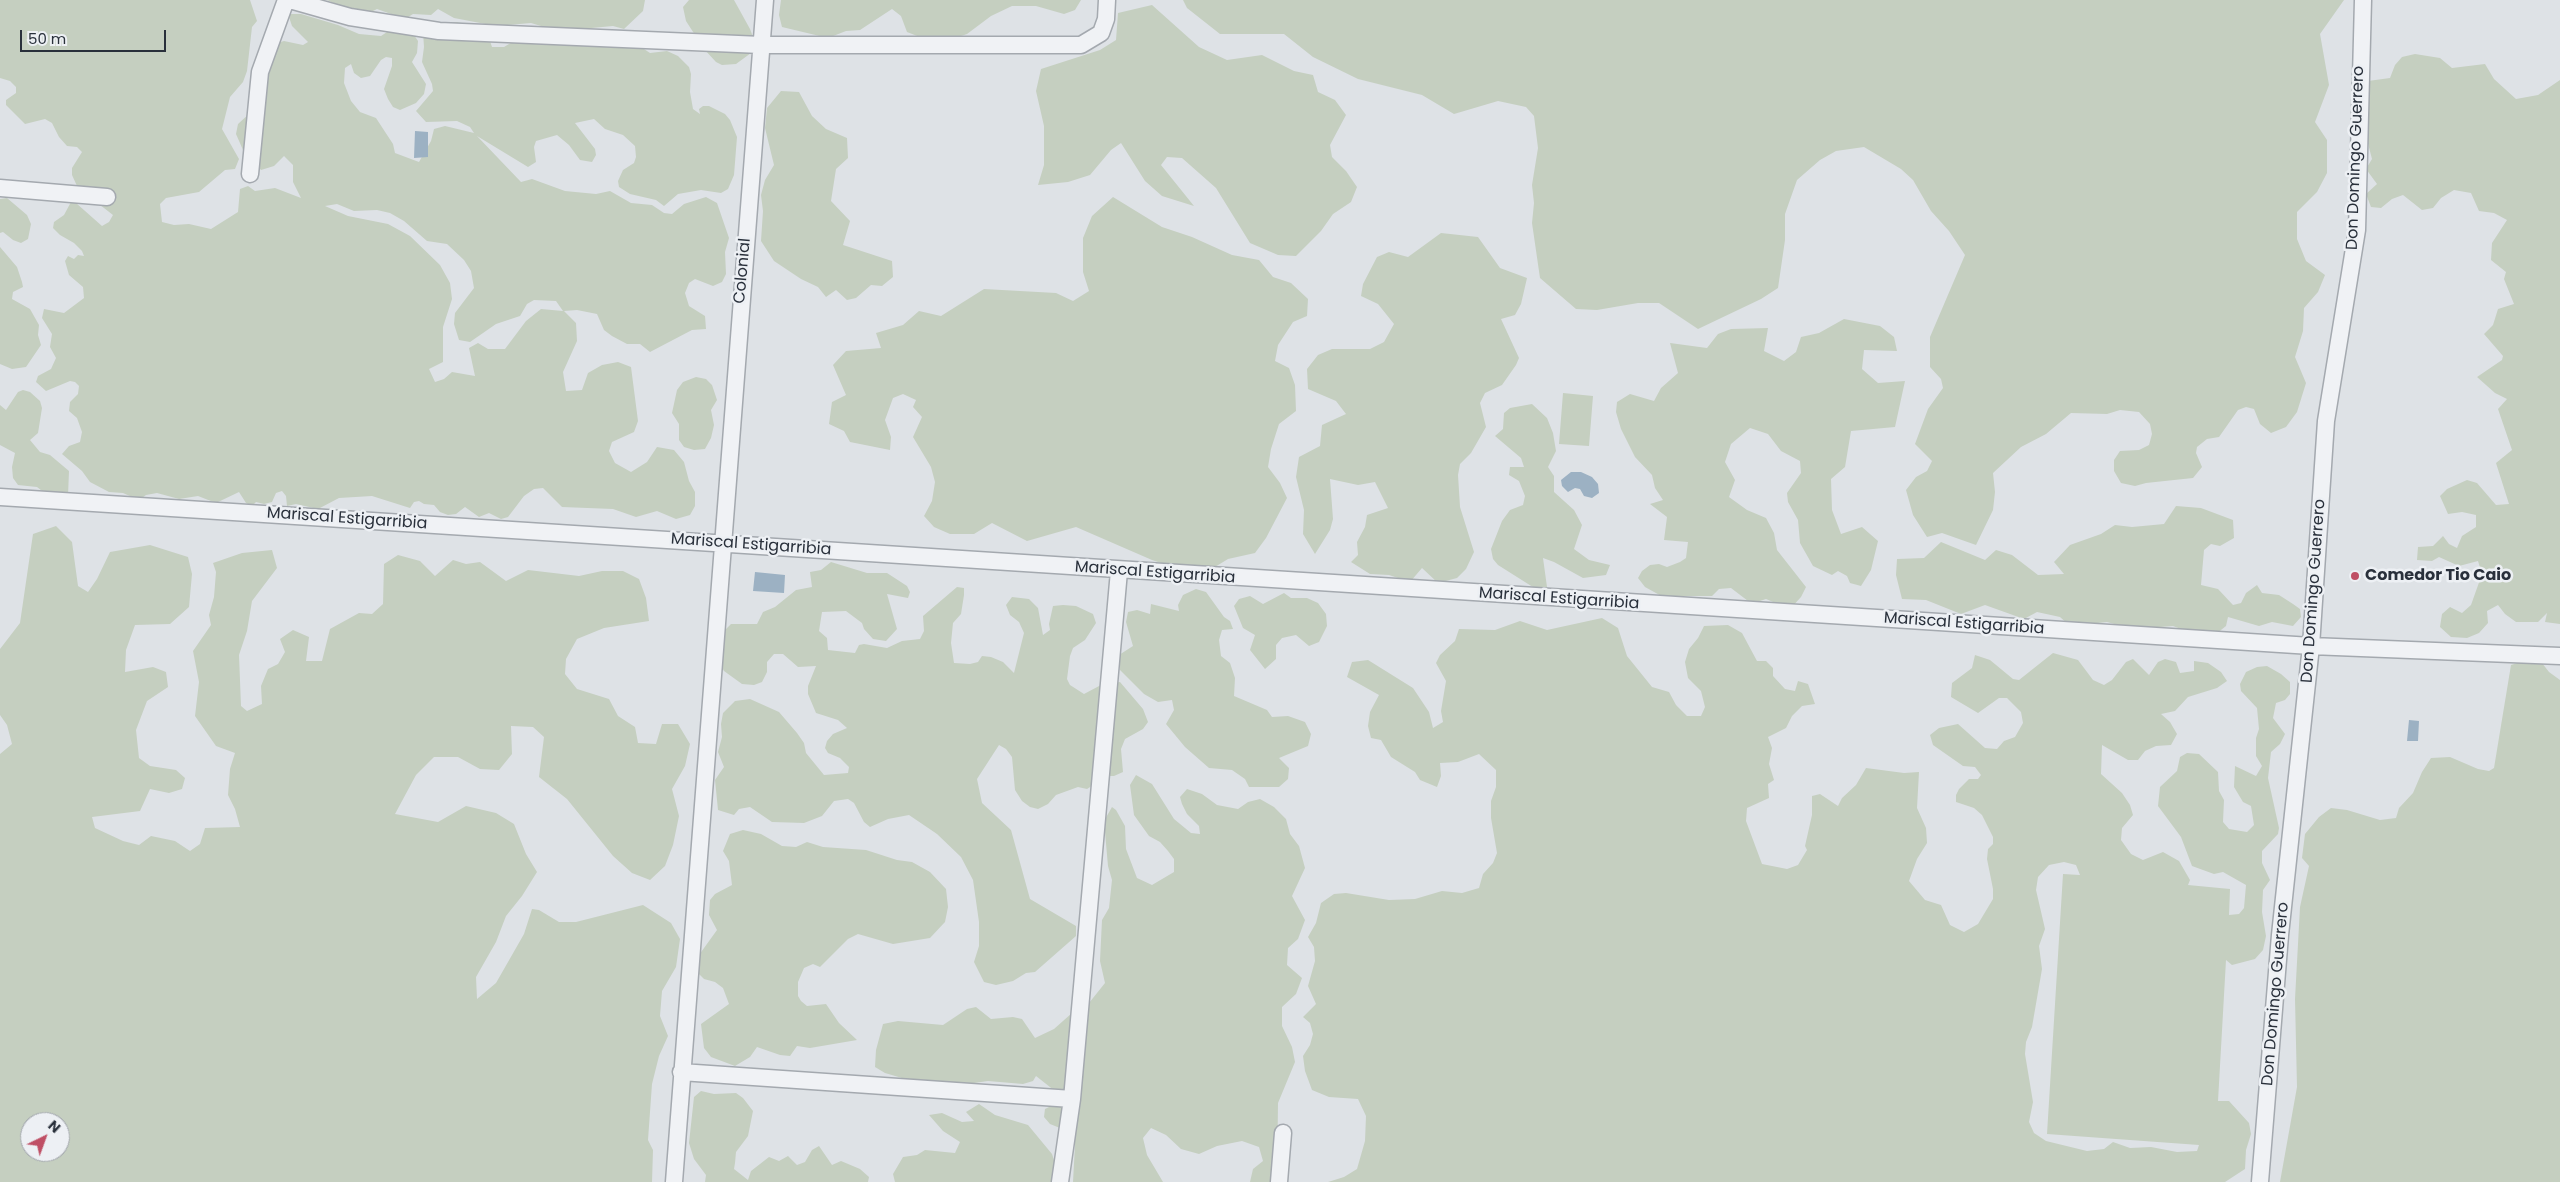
<!DOCTYPE html>
<html>
<head>
<meta charset="utf-8">
<style>
  body { margin:0 }
  #map { position:relative; width:2560px; height:1182px; overflow:hidden; background:#dee2e6; font-family:Poppins,sans-serif }
  canvas { display:block }
  .north { position:absolute; left:20px; top:1112px; width:50px; height:50px; box-sizing:border-box; background:#edf0f4; border:1px solid #9fa3aa; border-radius:50%; rotate:42deg; font-size:14px; font-weight:700; line-height:20px; text-align:center; color:#29303b }
  .north::after { content:''; display:block; margin:auto; width:18px; height:22px; background:#bf4f65; clip-path:polygon(50% 0,100% 100%,50% 72%,0 100%) }
  .scale { position:absolute; left:20px; top:30px; width:146px; height:22px; box-sizing:border-box; border:2px solid #29303b; border-top:0; padding-left:6px; font-size:15px; line-height:18px; white-space:nowrap; color:#29303b; -webkit-text-stroke:4px #edf0f4; paint-order:stroke }
</style>
</head>
<body>
<div id="map">
<canvas width="2560" height="1182"></canvas>
<div class="north">N</div>
<div class="scale">50 m</div>
</div>
<script>
const g = document.querySelector('canvas').getContext('2d');
g.lineJoin = 'round';
function fill(path, color) { g.fillStyle = color; g.fill(path, 'evenodd'); }
const poly = rows => new Path2D(rows.map(r => 'M' + r).join(''));
function strokePath(path, color, width, dash) { g.strokeStyle = color; g.lineWidth = width; g.lineCap = dash ? 'butt' : 'round'; g.setLineDash(dash || []); g.stroke(path); }
function write(font, color, halo, rows, align = 'center') {
  g.font = font + ' Poppins,sans-serif'; g.lineWidth = 5; g.setLineDash([]); g.textBaseline = 'middle'; g.strokeStyle = halo; g.fillStyle = color; for (const [text, x, y, turn = 0] of rows) {
    g.save(); g.translate(x, y); g.rotate((+turn || 0) * Math.PI / 180); g.textAlign = isNaN(turn) ? turn : align; if (halo) g.strokeText(text, 0, 0); g.fillText(text, 0, 0); g.restore();
  }
}
const green = poly([
  [0,0,250,0,257,21,252,27,247,71,243,82,230,97,222,129,239,159,235,169,225,170,199,192,166,198,160,204,162,222,174,225,189,224,211,229,238,212,240,189,248,186,255,191,275,188,301,198,293,182,293,165,284,156,274,166,261,170,243,150,236,134,238,124,250,113,270,45,284,41,303,45,308,42,292,26,288,14,301,14,338,25,359,34,381,36,390,30,414,35,418,41,417,53,412,62,426,84,424,94,416,103,400,110,393,107,388,99,384,89,392,66,392,58,386,57,381,60,370,76,361,78,354,73,351,64,345,68,344,83,351,101,360,112,376,118,393,144,395,153,419,162,431,141,434,129,445,126,474,133,470,127,457,121,426,122,416,111,433,91,432,84,422,62,424,47,423,32,434,24,457,22,466,24,490,41,492,47,504,47,519,38,623,35,650,53,667,51,678,56,689,67,691,74,690,92,693,109,700,114,699,109,703,106,709,106,725,114,730,120,737,137,734,175,728,189,721,193,701,190,678,194,664,206,656,200,630,194,619,187,618,181,623,170,634,163,636,157,635,146,623,135,605,129,594,119,575,123,595,149,596,155,592,162,580,160,569,145,557,135,536,141,534,147,536,162,528,167,477,136,521,182,532,179,565,191,596,194,610,191,631,203,652,205,664,213,672,214,684,204,706,197,717,203,729,238,725,252,726,274,722,282,713,286,695,279,689,283,685,293,689,306,705,316,706,329,692,330,650,352,640,344,627,344,612,336,604,330,597,314,577,310,564,311,576,323,577,341,563,372,566,391,582,390,588,373,602,365,618,362,631,367,638,421,634,432,612,442,609,451,615,463,631,472,647,462,657,447,674,450,684,462,689,481,695,492,695,506,690,515,676,519,657,511,636,517,613,509,562,507,543,488,534,489,524,496,508,517,501,519,489,513,479,517,465,507,456,514,448,515,440,512,434,505,424,504,419,501,414,502,410,508,372,496,339,498,318,509,296,504,287,506,286,496,282,491,276,493,272,502,264,504,256,502,252,506,246,503,239,492,216,503,198,496,179,499,157,493,146,495,139,500,123,493,109,492,90,482,82,471,62,454,69,446,80,442,82,432,77,418,69,411,70,402,78,394,79,386,75,382,70,381,46,391,36,382,38,376,51,369,56,358,50,347,52,334,42,318,44,309,64,313,84,298,83,287,69,275,65,261,68,256,74,259,78,255,84,256,82,251,74,243,60,235,53,228,54,222,64,215,71,202,76,203,102,226,109,222,113,215,86,194,77,186,72,175,72,168,82,152,77,147,67,146,59,137,52,123,45,119,25,124,6,105,6,100,16,93,16,87,10,81,0,78],
  [337,204,354,211,377,210,390,213,404,221,427,241,447,244,464,260,471,271,474,288,455,313,454,324,459,340,470,342,496,324,520,316,527,304,534,300,556,301,563,311,541,309,526,321,505,349,488,349,478,343,469,348,475,376,452,372,444,379,435,382,429,369,443,362,443,327,452,299,450,283,440,265,410,236,388,224,348,216,325,206],
  [327,0,645,0,643,11,624,29,613,26,570,30,551,29,531,23,496,26,454,18,438,9,431,15,413,14,405,19,377,9,363,16],
  [689,0,734,0,750,29,753,37,751,53,736,64,722,65,716,62,704,49,686,21,683,7],
  [781,0,1081,0,1075,10,1064,14,1036,6,1012,6,991,16,967,34,955,38,925,39,907,32,901,16,892,9,860,30,846,31,828,38,782,27,779,15],
  [1183,0,2344,0,2320,34,2329,85,2315,122,2327,140,2327,173,2317,192,2297,212,2297,239,2306,261,2325,275,2318,292,2304,308,2303,331,2295,357,2306,383,2297,412,2286,427,2271,433,2260,424,2254,409,2246,407,2238,410,2219,437,2207,439,2197,447,2196,453,2202,467,2193,478,2146,483,2135,486,2121,483,2114,471,2114,460,2120,451,2139,450,2149,445,2152,434,2150,424,2139,412,2120,410,2107,414,2071,413,2046,434,2021,447,1993,473,1995,492,1993,510,1976,545,1942,533,1927,537,1913,515,1906,490,1916,477,1927,471,1932,461,1915,444,1928,409,1943,388,1941,379,1930,367,1930,337,1965,255,1949,231,1931,211,1913,180,1901,169,1864,147,1836,151,1820,160,1797,180,1785,214,1785,240,1778,288,1761,299,1698,329,1659,303,1638,303,1597,310,1576,309,1540,278,1532,223,1534,203,1532,185,1538,148,1534,116,1526,107,1498,101,1454,114,1422,95,1358,79,1313,57,1284,34,1220,34,1187,8],
  [1152,5,1199,47,1227,60,1262,55,1294,71,1313,75,1318,92,1335,100,1346,115,1330,145,1332,157,1346,171,1357,187,1351,202,1333,214,1321,231,1296,256,1278,255,1250,243,1216,188,1182,158,1167,157,1161,165,1194,206,1162,196,1145,181,1121,143,1111,150,1090,175,1068,182,1038,185,1044,165,1044,126,1036,91,1041,69,1100,50,1116,40,1118,13],
  [2415,54,2440,58,2452,68,2485,64,2494,79,2516,99,2538,95,2560,80,2560,624,2545,622,2547,613,2538,622,2516,622,2505,614,2498,605,2487,611,2488,623,2479,633,2467,638,2451,637,2440,627,2442,614,2450,607,2462,613,2471,605,2482,574,2478,561,2459,566,2439,557,2432,561,2417,560,2418,547,2433,546,2443,536,2449,544,2457,548,2462,536,2476,527,2476,515,2462,512,2448,514,2440,496,2447,489,2467,480,2477,483,2496,505,2509,504,2496,463,2512,450,2498,409,2507,399,2495,393,2477,377,2502,360,2503,356,2484,334,2493,325,2498,309,2514,304,2504,279,2506,272,2491,260,2492,243,2507,220,2494,213,2479,211,2471,193,2454,190,2441,198,2433,208,2422,210,2403,195,2392,199,2381,208,2371,207,2366,194,2377,184,2366,169,2372,159,2365,132,2368,81,2390,78,2395,65,2402,57],
  [781,91,799,92,812,116,826,129,847,138,848,158,836,169,831,201,850,221,843,245,892,261,893,277,882,286,871,285,856,298,847,300,836,290,826,297,818,287,801,279,774,261,761,241,763,211,761,195,765,180,774,165,765,128,767,108],
  [1113,197,1162,227,1192,237,1232,255,1259,260,1273,277,1291,283,1308,299,1307,316,1293,322,1278,345,1275,361,1289,368,1295,385,1296,411,1279,424,1271,449,1268,467,1280,483,1287,498,1266,538,1255,553,1228,559,1210,570,1185,571,1152,560,1076,527,1027,541,992,523,974,534,950,534,934,527,924,516,932,501,935,482,931,467,913,437,922,417,913,407,916,400,903,394,893,398,885,420,891,437,890,450,850,442,844,431,829,424,832,402,846,395,833,365,846,351,881,348,876,333,903,325,919,311,941,316,984,289,1056,293,1073,301,1089,291,1083,272,1083,238,1092,216],
  [7,198,27,215,31,224,28,239,21,243,13,240,3,232,0,233,0,199],
  [1441,233,1478,237,1500,268,1527,278,1521,304,1515,315,1501,319,1519,358,1516,365,1502,385,1485,393,1480,403,1486,427,1471,453,1460,464,1458,475,1460,507,1474,552,1466,569,1457,578,1438,583,1422,568,1410,582,1389,575,1370,574,1351,562,1358,555,1357,542,1365,527,1367,515,1388,508,1375,482,1358,485,1330,479,1333,519,1330,530,1315,554,1303,534,1304,510,1296,477,1299,457,1320,446,1322,425,1346,414,1336,401,1308,389,1307,369,1318,355,1332,349,1370,349,1384,342,1394,324,1378,304,1361,296,1363,284,1377,257,1389,252,1408,257],
  [0,247,17,267,22,282,23,287,13,292,12,299,30,309,39,325,38,335,41,345,26,367,12,369,0,364],
  [1844,319,1880,326,1894,337,1897,351,1864,350,1862,369,1878,383,1905,381,1895,427,1851,431,1845,467,1831,479,1832,510,1841,534,1862,527,1878,541,1871,570,1861,586,1850,583,1847,576,1838,571,1832,575,1813,566,1800,543,1798,520,1788,502,1787,493,1801,473,1800,461,1781,451,1768,434,1750,428,1731,444,1725,462,1735,480,1729,497,1747,510,1766,518,1774,533,1777,550,1806,587,1801,597,1790,609,1766,599,1757,602,1748,601,1731,588,1719,589,1712,596,1676,596,1665,598,1645,587,1638,578,1642,571,1650,565,1659,564,1667,567,1680,562,1686,558,1688,542,1664,540,1667,517,1650,504,1663,500,1655,488,1652,475,1635,457,1621,429,1616,412,1617,402,1630,394,1654,401,1661,388,1678,373,1670,343,1707,348,1718,334,1731,329,1768,328,1764,351,1784,361,1796,352,1801,337,1819,333],
  [696,377,706,379,712,385,717,400,711,410,714,425,711,438,705,449,694,450,684,447,679,440,679,424,672,413,677,390,683,382],
  [23,390,30,392,40,401,42,408,38,433,30,440,40,452,50,455,69,471,68,496,46,494,37,487,18,485,13,478,12,467,15,453,0,445,0,405,6,410,18,392],
  [1563,393,1593,396,1589,446,1559,444],
  [1532,404,1547,418,1553,433,1556,451,1548,467,1554,476,1554,492,1574,510,1582,525,1574,549,1589,560,1610,565,1606,575,1583,578,1554,562,1543,558,1547,587,1536,589,1498,565,1493,559,1491,549,1502,521,1510,510,1523,505,1525,496,1519,481,1509,475,1510,467,1524,467,1521,458,1495,436,1503,429,1504,413,1510,408],
  [2176,506,2201,508,2233,520,2234,538,2220,546,2211,544,2204,550,2201,585,2218,589,2233,605,2241,603,2246,593,2257,585,2262,593,2279,595,2293,604,2300,609,2301,617,2293,626,2272,622,2259,626,2228,617,2226,626,2216,634,2186,631,2173,626,2133,629,2107,622,2070,626,2060,617,2037,612,2024,619,1985,605,1961,614,1926,600,1902,599,1896,575,1897,559,1924,558,1941,542,1985,560,1996,550,2012,555,2038,575,2064,574,2054,562,2070,545,2101,534,2115,525,2132,527,2164,524],
  [56,526,72,542,78,586,88,592,97,579,110,552,150,545,188,557,192,574,189,607,170,624,135,625,126,650,125,672,153,667,166,672,168,687,147,701,136,730,139,758,150,766,176,770,185,778,182,789,169,793,150,789,140,811,92,817,95,828,123,841,139,845,151,836,175,841,190,851,200,844,205,828,240,827,235,809,228,795,230,769,235,753,216,746,195,716,199,682,193,651,211,625,209,615,214,597,216,572,213,563,242,553,272,550,277,568,252,601,247,631,239,655,241,706,247,711,262,704,261,686,268,669,278,664,285,652,280,639,293,630,309,637,306,661,322,661,330,629,359,613,372,614,383,604,384,564,398,555,420,561,435,576,453,560,466,564,480,562,506,581,528,570,579,576,602,571,623,571,639,579,646,598,649,621,604,628,577,639,566,659,565,674,577,689,609,699,618,716,635,727,638,743,656,744,662,724,678,724,690,744,685,766,672,789,679,816,673,845,665,866,650,880,632,873,613,856,567,799,539,777,544,737,533,727,511,726,512,754,499,770,480,769,458,757,434,757,416,775,395,814,438,822,466,806,496,813,514,824,526,854,537,872,522,896,506,916,496,942,476,977,477,999,496,983,524,934,532,909,539,910,559,922,576,922,643,905,671,923,680,939,676,967,662,991,660,1016,668,1036,659,1056,652,1084,648,1140,653,1150,652,1182,0,1182,0,754,12,744,7,725,0,715,0,649,20,623,33,534],
  [30,1122,60,1122,60,1152,30,1152],
  [831,562,867,573,887,573,907,586,910,592,908,598,887,594,897,629,886,641,873,639,864,629,862,623,846,611,822,612,819,631,827,638,828,650,855,653,859,645,864,644,887,648,902,641,920,639,924,631,923,616,957,587,964,588,964,595,961,614,953,623,951,643,954,663,970,664,978,662,982,656,991,657,1003,662,1014,673,1024,633,1019,622,1010,615,1006,605,1012,597,1029,599,1038,608,1043,635,1050,630,1049,624,1053,606,1063,605,1076,606,1093,614,1096,623,1085,640,1073,648,1070,656,1067,679,1070,685,1084,694,1101,685,1120,682,1143,709,1148,722,1143,729,1125,739,1121,749,1123,772,1114,776,1107,776,1087,789,1078,787,1056,795,1048,804,1038,809,1030,807,1022,801,1015,790,1012,757,1006,749,999,745,977,779,982,803,1011,830,1030,899,1076,926,1076,936,1035,972,1026,973,1013,981,996,985,984,982,974,962,979,946,979,922,973,880,961,857,937,834,909,815,888,819,870,827,864,822,854,803,848,799,834,801,822,816,804,823,772,822,750,807,739,809,734,815,718,810,715,780,724,767,718,752,722,737,721,724,723,713,735,701,750,699,779,712,797,733,804,743,806,753,824,775,848,773,849,767,840,758,828,753,825,748,827,741,833,734,847,728,838,720,816,713,808,694,808,686,816,666,798,667,783,654,774,654,767,662,767,672,762,682,754,685,742,684,724,671,720,664,724,631,731,624,757,624,763,612,775,607,796,590,812,587,810,572,821,570],
  [1196,589,1206,592,1224,617,1230,621,1233,629,1222,630,1219,640,1221,656,1230,663,1235,678,1234,696,1267,710,1272,717,1288,716,1305,722,1311,734,1308,746,1279,758,1289,768,1288,779,1279,787,1249,787,1245,779,1232,770,1209,768,1185,747,1166,724,1174,710,1172,700,1158,702,1144,694,1120,670,1119,655,1133,646,1126,622,1128,612,1137,610,1150,614,1151,604,1179,611,1178,605,1183,595],
  [1284,593,1291,598,1307,598,1318,603,1326,614,1327,626,1319,642,1309,646,1296,635,1282,638,1276,645,1276,659,1265,669,1250,650,1255,635,1243,628,1234,606,1239,599,1250,596,1263,604],
  [1602,618,1618,628,1627,656,1652,687,1669,692,1676,705,1687,716,1701,716,1705,707,1701,691,1688,678,1685,662,1689,649,1698,638,1704,626,1728,625,1742,633,1757,661,1766,661,1773,668,1773,676,1785,689,1795,691,1798,681,1808,684,1815,704,1802,706,1792,716,1786,728,1768,737,1772,748,1769,764,1774,780,1768,784,1769,798,1747,808,1746,821,1762,864,1787,869,1798,865,1807,850,1805,846,1812,815,1812,796,1820,794,1838,806,1842,798,1856,785,1866,768,1904,773,1919,772,1917,808,1926,828,1927,843,1917,859,1909,881,1925,900,1941,905,1950,925,1964,932,1978,924,1993,899,1993,889,1987,859,1988,849,1993,844,1993,837,1982,815,1974,808,1956,802,1956,795,1959,789,1969,779,1978,779,1981,775,1975,767,1963,766,1933,745,1930,735,1939,728,1958,724,1985,748,1997,749,2004,741,2015,737,2023,723,2021,712,2007,698,1999,698,1978,713,1951,697,1952,683,1972,668,1975,655,1990,660,2013,679,2019,680,2053,653,2078,660,2093,680,2104,685,2112,680,2126,662,2133,659,2149,675,2158,662,2165,659,2176,662,2180,673,2194,671,2194,661,2208,663,2221,672,2227,681,2217,688,2188,697,2175,711,2161,714,2170,722,2177,734,2171,745,2156,746,2145,751,2138,760,2128,760,2102,745,2101,774,2122,793,2130,805,2133,815,2122,828,2121,840,2131,854,2143,860,2163,852,2179,861,2190,880,2188,885,2230,889,2229,915,2239,914,2244,908,2246,885,2223,872,2214,874,2192,866,2181,837,2158,806,2160,787,2177,771,2180,757,2187,753,2199,754,2218,772,2219,791,2224,800,2223,822,2229,829,2247,832,2254,825,2251,806,2243,802,2234,787,2235,766,2256,776,2262,766,2256,756,2256,738,2259,729,2257,708,2241,691,2240,684,2246,672,2257,667,2267,666,2281,674,2290,682,2290,694,2285,700,2276,703,2273,718,2285,734,2280,744,2271,752,2268,778,2279,828,2278,834,2262,851,2262,863,2270,880,2263,890,2262,912,2266,936,2263,950,2255,959,2232,965,2226,960,2218,1101,2229,1101,2249,1123,2251,1134,2246,1150,2245,1169,2225,1182,1328,1182,1344,1177,1357,1169,1365,1141,1366,1116,1358,1099,1329,1097,1312,1090,1305,1071,1303,1056,1310,1045,1313,1034,1310,1023,1303,1017,1316,1004,1308,986,1315,961,1314,947,1308,937,1316,923,1321,903,1334,894,1346,893,1389,900,1415,899,1442,891,1462,893,1479,888,1483,874,1493,863,1497,853,1491,818,1491,801,1496,787,1496,770,1479,754,1458,762,1440,763,1441,776,1437,787,1420,780,1415,772,1391,757,1381,740,1371,738,1368,726,1370,712,1379,695,1347,677,1352,662,1368,660,1413,688,1429,712,1433,728,1443,722,1441,711,1446,681,1436,663,1440,655,1455,641,1459,629,1495,630,1520,621,1547,630],
  [2064,862,2076,865,2080,875,2063,874,2047,1134,2199,1145,2197,1151,2177,1152,2151,1147,2130,1148,2113,1142,2104,1149,2087,1151,2046,1141,2034,1133,2029,1122,2033,1102,2025,1054,2026,1042,2032,1027,2042,969,2039,946,2045,929,2036,890,2038,877,2049,865],
  [2530,659,2542,663,2549,672,2560,680,2560,1182,2280,1182,2297,1087,2295,999,2300,907,2309,866,2302,858,2305,834,2319,817,2331,808,2347,810,2380,820,2396,818,2399,808,2413,793,2422,772,2431,758,2450,757,2478,769,2489,771,2494,768,2511,665],
  [1136,775,1152,784,1174,819,1191,833,1200,834,1199,826,1187,814,1182,804,1180,797,1187,789,1202,794,1217,805,1238,809,1248,802,1260,799,1274,807,1286,819,1290,834,1299,846,1305,868,1292,896,1305,920,1298,939,1288,948,1287,965,1302,978,1296,994,1282,1007,1282,1026,1292,1047,1295,1062,1278,1103,1277,1182,1250,1182,1253,1169,1263,1161,1259,1147,1242,1141,1217,1146,1199,1154,1181,1149,1166,1135,1151,1128,1143,1138,1147,1155,1163,1182,1073,1182,1075,1145,1060,1128,1050,1124,1044,1117,1045,1109,1053,1105,1055,1091,1036,1076,1033,1081,1023,1084,988,1081,974,1083,962,1099,943,1099,919,1083,885,1073,875,1067,876,1050,883,1024,898,1021,943,1025,967,1009,976,1007,991,1019,1013,1017,1022,1019,1035,1038,1054,1029,1072,1013,1089,1003,1105,983,1100,961,1102,920,1109,908,1112,880,1108,866,1104,821,1112,807,1116,810,1125,826,1126,849,1137,878,1152,885,1174,872,1174,859,1168,851,1160,842,1149,836,1134,815,1130,785],
  [743,830,761,834,782,846,796,847,807,842,823,847,866,850,897,860,912,862,930,872,946,889,948,907,945,922,930,938,893,944,858,934,848,939,820,967,813,964,804,968,798,982,798,996,801,1001,807,1006,826,1004,839,1023,857,1040,810,1048,797,1046,790,1056,780,1055,757,1047,750,1057,735,1066,711,1057,704,1048,701,1024,729,1004,723,988,715,982,704,979,696,971,699,955,717,930,709,915,710,900,715,894,732,885,729,861,723,851,730,834],
  [701,1091,714,1094,736,1093,743,1098,753,1111,748,1136,736,1152,735,1163,734,1169,748,1180,751,1171,769,1157,779,1161,788,1156,797,1165,805,1162,812,1150,819,1146,832,1165,841,1161,860,1169,869,1177,868,1182,705,1182,706,1175,694,1159,689,1143,694,1097],
  [979,1104,995,1115,1028,1125,1052,1154,1055,1163,1054,1182,895,1182,893,1174,903,1157,917,1155,925,1150,955,1153,960,1142,943,1131,929,1115,942,1113,962,1122,974,1121,966,1112]
]);
const water = poly([
  [415,131,428,132,428,157,414,158],
  [1571,472,1581,472,1592,477,1598,484,1599,493,1592,498,1584,496,1580,489,1575,488,1568,492,1562,486,1561,480],
  [755,572,785,575,784,593,753,591],
  [2409,720,2419,721,2418,741,2407,741]
]);
const street = poly([
  [290,0,350,17,439,31,761,45,1081,45,1101,33,1106,19,1107,0],
  [250,174,260,72,286,0],
  [0,188,107,197],
  [0,497,2311,646,2560,656],
  [681,1072,1072,1099],
  [674,1182,765,0],
  [1060,1182,1072,1099,1119,571],
  [1279,1182,1283,1133],
  [2260,1182,2280,935,2311,646,2326,421,2357,230,2363,0]
]);
const markers = [
  [2355,576,5,"#bf4f65"]
];
const streetNames = [
  ["Don Domingo Guerrero",2356,158,-88],
  ["Colonial",743,271,-85],
  ["Mariscal Estigarribia",347,519,4],
  ["Mariscal Estigarribia",751,545,4],
  ["Mariscal Estigarribia",1155,573,4],
  ["Don Domingo Guerrero",2314,591,-86],
  ["Mariscal Estigarribia",1559,599,4],
  ["Mariscal Estigarribia",1964,624,4],
  ["Don Domingo Guerrero",2276,994,-85]
];
const poiNames = [
  ["Comedor Tio Caio",2365,576]
];
fill(green, '#c5cfc0');
fill(water, '#9cb1c3');
strokePath(street, '#a4a9af', 19);
strokePath(street, '#f0f2f5', 16);
for (const [x, y, r, color] of markers) { const dot = new Path2D(); dot.arc(x, y, r, 0, 2 * Math.PI); g.fillStyle = color; g.fill(dot); strokePath(dot, '#edf0f4', 2); }
write('16px', '#29303b', '#edf0f4', streetNames);
write('bold 16px', '#29303b', '#edf0f4', poiNames, 'left');
</script>
</body>
</html>
